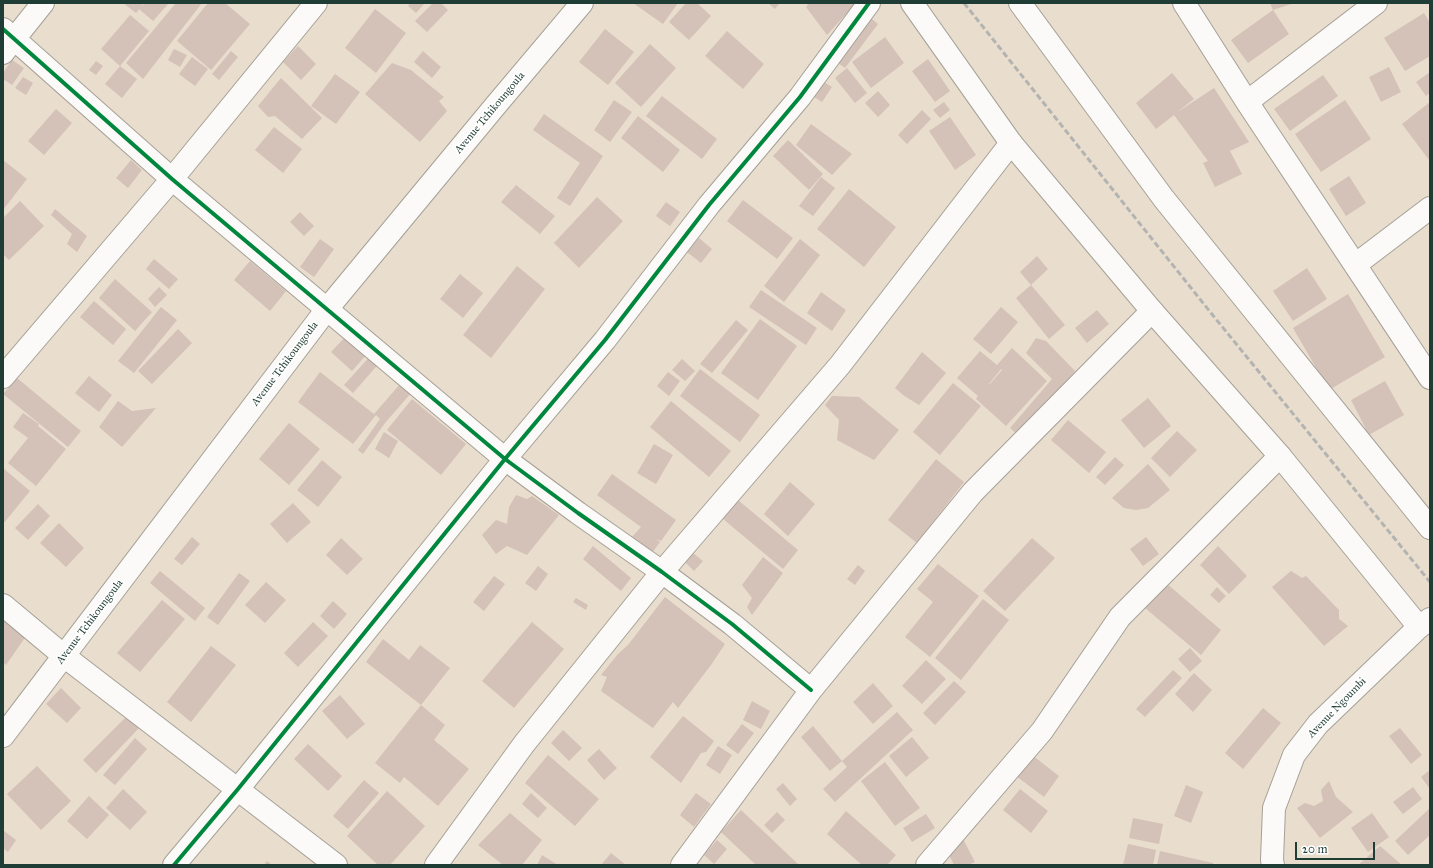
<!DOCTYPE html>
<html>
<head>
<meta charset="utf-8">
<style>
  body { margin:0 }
  #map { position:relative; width:1433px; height:868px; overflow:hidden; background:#e9ddcd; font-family:"IM FELL Great Primer",serif }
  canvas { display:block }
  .frame { position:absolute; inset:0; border:4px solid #1f3d34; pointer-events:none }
  .scale { position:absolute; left:1295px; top:842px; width:80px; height:18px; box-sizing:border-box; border:2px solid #1f3d34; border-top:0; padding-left:5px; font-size:12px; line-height:14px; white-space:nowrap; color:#1f3d34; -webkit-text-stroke:3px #fff; paint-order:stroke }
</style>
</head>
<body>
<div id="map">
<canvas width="1433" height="868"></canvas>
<div class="frame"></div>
<div class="scale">20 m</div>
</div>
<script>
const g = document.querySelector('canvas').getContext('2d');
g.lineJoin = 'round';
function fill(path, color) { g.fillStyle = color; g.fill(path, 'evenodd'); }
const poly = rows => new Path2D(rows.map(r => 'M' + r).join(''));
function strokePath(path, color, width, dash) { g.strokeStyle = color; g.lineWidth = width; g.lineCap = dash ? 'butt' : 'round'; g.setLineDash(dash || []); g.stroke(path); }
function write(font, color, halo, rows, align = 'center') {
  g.font = font + ' "IM FELL Great Primer",serif'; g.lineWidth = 3.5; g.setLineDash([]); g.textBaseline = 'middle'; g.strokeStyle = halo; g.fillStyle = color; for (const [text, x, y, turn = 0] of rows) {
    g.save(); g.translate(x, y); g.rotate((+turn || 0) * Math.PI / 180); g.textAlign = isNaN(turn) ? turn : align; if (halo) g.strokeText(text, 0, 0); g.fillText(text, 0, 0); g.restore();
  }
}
const building = poly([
  [123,3,144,3,136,13],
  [145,3,169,3,153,21,139,9],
  [176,3,202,3,143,79,126,63],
  [208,3,225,3,250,24,211,70,177,41],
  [410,3,425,3,416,13,408,6],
  [433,3,441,3,448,10,427,32,415,21],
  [633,3,678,3,663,24],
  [686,3,697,3,711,16,689,40,669,22],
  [768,3,780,3,775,9],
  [809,3,856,3,827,35,806,7],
  [1270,3,1294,3,1273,10,1289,34,1248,63,1231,40,1273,10],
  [375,9,406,33,376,73,345,48],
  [1424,13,1430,23,1430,56,1405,71,1384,38],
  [866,14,878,24,845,68,832,59],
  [130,15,149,31,120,66,101,49],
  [605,29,634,52,608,85,579,62],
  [727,31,764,64,743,89,705,56],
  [885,37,904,63,871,88,852,62],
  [650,44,676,68,641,107,615,83],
  [298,46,316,64,301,80,283,62],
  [174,49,187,55,180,67,168,60],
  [231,51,238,57,219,80,212,74],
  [423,51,441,67,432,78,414,62],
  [192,57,208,69,195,86,179,74],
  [928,59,950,91,935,102,912,71],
  [12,60,24,68,12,85,3,79,3,73],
  [96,61,103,66,96,75,89,70],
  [392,63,411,70,444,97,439,101,447,111,420,142,365,94],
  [120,66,137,79,122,98,105,84],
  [1389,67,1401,92,1381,102,1369,77],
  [847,68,867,93,855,103,835,78],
  [1430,72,1430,93,1426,96,1416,82],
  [1172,73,1194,99,1176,113,1214,88,1249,142,1230,151,1242,174,1215,187,1203,163,1208,161,1174,115,1156,129,1136,103],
  [335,74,360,92,336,124,311,106],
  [1323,75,1338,96,1290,131,1274,109],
  [23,77,33,83,26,95,15,88],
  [281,78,322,118,302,139,275,116,268,117,258,106],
  [824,82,832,87,822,102,814,97],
  [878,91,890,105,878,117,865,103],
  [662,96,717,139,702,159,646,116],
  [614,100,632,112,610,142,594,130],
  [1345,100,1371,139,1321,172,1295,134],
  [944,102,950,110,940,118,933,110],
  [1430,102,1430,159,1429,160,1402,124],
  [56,109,72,123,44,155,28,141],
  [922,110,931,119,907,144,898,135],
  [544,114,603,156,570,206,557,198,580,163,533,130],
  [638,116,680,150,663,172,621,138],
  [950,117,976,155,955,170,929,131],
  [811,124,852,154,832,175,796,145],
  [274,127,302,149,283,173,255,150],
  [788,140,823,174,809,190,773,156],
  [3,160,27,179,3,210],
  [131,160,142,170,128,188,116,178],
  [1349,176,1366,203,1346,216,1329,189],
  [821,177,835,188,813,216,799,206],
  [516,185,555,216,540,234,501,202],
  [849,189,896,227,864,267,817,229],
  [597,197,623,221,579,268,554,243],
  [743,200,793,238,777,259,727,221],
  [20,201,44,226,9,260,3,254,3,218],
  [666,202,680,212,670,226,656,216],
  [55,209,87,236,77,252,67,244,72,234,51,215],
  [300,212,314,226,304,236,290,222],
  [699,238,712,249,701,263,687,252],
  [320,239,334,249,314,277,300,267],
  [800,239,820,255,784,302,764,286],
  [1037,256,1048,269,1031,285,1065,325,1049,339,1016,298,1031,285,1020,272],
  [154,259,178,279,169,289,146,269],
  [250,261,286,291,270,311,234,280],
  [517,266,545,289,491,358,463,335],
  [1307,268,1327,299,1293,321,1273,291],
  [460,274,483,293,463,318,440,299],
  [115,279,152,312,135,331,99,298],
  [159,287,167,295,155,307,148,299],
  [761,290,817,328,806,345,749,307],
  [821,292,846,310,832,331,807,313],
  [1348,294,1385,357,1329,390,1293,328],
  [94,301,126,329,113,345,80,317],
  [161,307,177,320,134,373,118,361],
  [1001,307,1018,322,991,354,973,339],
  [1097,310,1109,324,1087,343,1075,328],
  [760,319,797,346,758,400,721,373],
  [736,320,748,330,712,373,700,364],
  [178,329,192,343,152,384,138,371],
  [348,334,368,353,352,371,331,352],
  [1036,338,1046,341,1075,371,1019,436,1010,428,1052,379,1026,353],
  [1012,348,1047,381,1006,426,976,399,978,396,957,378,980,351,997,365],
  [1001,369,1002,370,989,385,989,384],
  [374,352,382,360,353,393,344,385],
  [922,352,946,373,919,405,903,395,895,388],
  [682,359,695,371,685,381,672,370],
  [700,369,760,415,740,442,680,396],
  [320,372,374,414,401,383,412,392,385,423,363,454,358,450,380,419,376,415,353,444,298,402],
  [668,372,680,381,669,396,657,386],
  [89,376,112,395,99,412,75,393],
  [17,378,81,431,68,447,3,394],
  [1385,381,1404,415,1369,435,1351,400],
  [953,383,981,406,940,455,913,432],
  [832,396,859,397,899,430,874,460,837,440,839,420,825,405],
  [1148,398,1171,426,1144,448,1121,420],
  [412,399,466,444,441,475,387,430],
  [118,401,132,411,156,408,122,447,99,427],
  [671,401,731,451,709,477,650,427],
  [23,413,39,424,38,426,66,449,36,486,8,463,28,438,13,427],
  [1068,420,1106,452,1089,473,1051,440],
  [289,423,320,449,289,485,259,459],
  [1177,431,1197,450,1170,477,1151,458],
  [384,432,398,441,389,458,375,449],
  [654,444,673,455,656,484,637,473],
  [1115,457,1124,465,1105,485,1096,477],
  [936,459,964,482,917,543,888,520],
  [322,460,342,477,318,507,297,490],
  [1148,464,1170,490,1148,508,1136,510,1124,508,1112,498],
  [3,468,30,491,3,524],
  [612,474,676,520,661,541,656,539,660,542,652,553,632,537,641,527,597,495],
  [790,482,815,504,788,536,764,514],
  [516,495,527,499,532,496,559,515,527,555,507,546,496,554,482,535,496,520,507,524,509,507],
  [738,500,798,550,783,569,723,519],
  [293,503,311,522,287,543,270,524],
  [38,504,50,516,28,540,15,528],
  [59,523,84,548,66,567,40,543],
  [192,537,200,544,182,565,174,559],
  [1146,537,1159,554,1143,566,1130,549],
  [341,538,363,559,347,575,326,555],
  [1032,538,1055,558,1005,611,983,591],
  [593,546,631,578,621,591,583,559],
  [1218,546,1247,576,1229,594,1200,565],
  [693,553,703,561,694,571,685,562],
  [763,557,783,573,752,615,747,607,752,598,742,585],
  [938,564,979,596,930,657,905,637,933,602,917,589],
  [858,565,865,571,855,585,847,579],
  [538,566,548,574,536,591,525,583],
  [160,571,205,608,195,621,150,583],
  [1291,571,1302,578,1306,576,1339,610,1339,619,1348,626,1324,646,1272,587],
  [239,573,250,581,218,625,207,617],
  [494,576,505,584,484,611,473,602],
  [266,582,286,600,265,623,245,605],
  [1166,583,1221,630,1201,655,1145,608],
  [1217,587,1226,596,1219,603,1210,595],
  [665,597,725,644,711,665,678,708,673,702,653,728,601,691,607,677,601,675,618,654,628,645],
  [576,598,588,605,586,610,573,602],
  [983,599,1009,620,961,680,935,658],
  [162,600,185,619,140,672,117,653],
  [333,601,347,614,334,629,320,616],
  [3,609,31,629,6,665,3,662],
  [313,622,328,636,298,667,284,653],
  [532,622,564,649,514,708,482,681],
  [383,639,409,660,420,645,450,668,421,705,366,662],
  [211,646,236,665,191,722,167,702],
  [1190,648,1202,661,1190,672,1178,659],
  [926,660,946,679,922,704,902,686],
  [1173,670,1182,678,1145,717,1136,709],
  [1194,673,1212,690,1193,712,1175,694],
  [954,681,966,692,935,725,923,713],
  [873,683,893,706,873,724,853,702],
  [61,688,81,708,67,723,46,704],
  [340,695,365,724,347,739,322,711],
  [752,701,770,711,761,729,743,720],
  [421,705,445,725,434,740,469,769,438,806,404,777,400,783,375,763],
  [1263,708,1281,723,1243,769,1225,753],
  [897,712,913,730,835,802,823,789,847,767,842,761,830,771,801,737,813,726,842,761],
  [128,715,140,727,96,773,83,760],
  [683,716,714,741,706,752,701,753,681,783,650,757],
  [742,724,754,733,738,754,726,745],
  [1400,728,1422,755,1411,764,1389,736],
  [563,730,582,748,569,761,551,743],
  [912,737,929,758,906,777,889,756],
  [135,738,147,749,115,785,103,775],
  [308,744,342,776,328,791,294,759],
  [718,746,732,755,720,774,706,765],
  [599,749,617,768,604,780,587,760],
  [548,755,599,799,575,826,525,783],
  [1032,755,1059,776,1044,797,1016,776],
  [885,762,920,808,895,826,861,781],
  [37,766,71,801,41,830,7,794],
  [1430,770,1430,789,1421,777],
  [364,780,379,793,348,829,333,816],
  [1329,781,1336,797,1353,812,1320,838,1297,808,1305,803,1314,806,1323,801,1321,790],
  [783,783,797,799,790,806,776,789],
  [1186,785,1203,792,1191,823,1174,816],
  [1413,787,1422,799,1403,814,1393,802],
  [123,789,147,812,130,830,106,808],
  [1020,789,1048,811,1031,833,1003,810],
  [387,791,425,826,390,865,378,865,347,836],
  [531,793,547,808,538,818,522,804],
  [696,793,711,804,694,827,680,815],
  [89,796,109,815,87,839,67,821],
  [1429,809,1430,810,1430,835,1408,855,1395,841],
  [741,810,799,865,756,865,721,832],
  [846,811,896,855,887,865,862,865,827,834],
  [777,812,785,820,772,833,764,825],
  [510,813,542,840,522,865,503,865,478,845],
  [1372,813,1389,837,1368,852,1351,828],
  [926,814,935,828,912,842,903,828],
  [1133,818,1163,824,1159,844,1129,838],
  [3,830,16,840,8,852,3,848],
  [962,837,975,862,968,865,954,865,945,846],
  [717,840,727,849,714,864,704,855],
  [1128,844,1156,850,1153,865,1123,865],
  [1380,846,1402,865,1358,865],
  [1160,851,1213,863,1213,865,1157,865],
  [611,853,626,865,601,865],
  [542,855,558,865,537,865],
  [267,861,272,865,264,865]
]);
const minor = poly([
  [1020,3,1164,199,1430,528],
  [1184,3,1247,102,1430,378],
  [3,29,172,179,505,459,578,513,662,572,732,624,811,690],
  [3,53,43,3],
  [1247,102,1376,3],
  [1355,265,1430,208],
  [3,377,172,179,316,3],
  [3,605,64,656,336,865],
  [174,865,238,789,505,459,605,340,709,205,800,97,869,3],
  [436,865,524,744,662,572,840,365,1011,143],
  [682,865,811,690,973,492,1152,311],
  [927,865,1042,731,1120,617,1280,456],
  [1273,865,1272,860,1274,808,1294,755,1318,724,1419,627]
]);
const tertiary = poly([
  [912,3,1011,143,1073,217,1152,311,1280,456,1419,627,1430,619],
  [3,736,327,309,496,105,582,3]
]);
const rail = poly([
  [964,3,1211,313,1430,582]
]);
const cycleway = poly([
  [3,29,172,179,505,459,578,513,662,572,732,624,811,690],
  [174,865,238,789,505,459,605,340,709,205,800,97,869,3]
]);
const streetNames = [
  ["Avenue Tchikoungoula",490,113,-50],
  ["Avenue Tchikoungoula",285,364,-53],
  ["Avenue Tchikoungoula",90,622,-53],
  ["Avenue Ngoumbi",1337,708,-46]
];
fill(building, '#d4c1b8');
strokePath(minor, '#a4a197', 24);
strokePath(tertiary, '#a4a197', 24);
strokePath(minor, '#fcfaf8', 22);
strokePath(tertiary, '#fcfaf8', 22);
strokePath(rail, '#b3b4b1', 3, [6, 3]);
strokePath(cycleway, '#00873e', 4);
write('11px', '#1f3d34', '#fff', streetNames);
</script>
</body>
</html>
